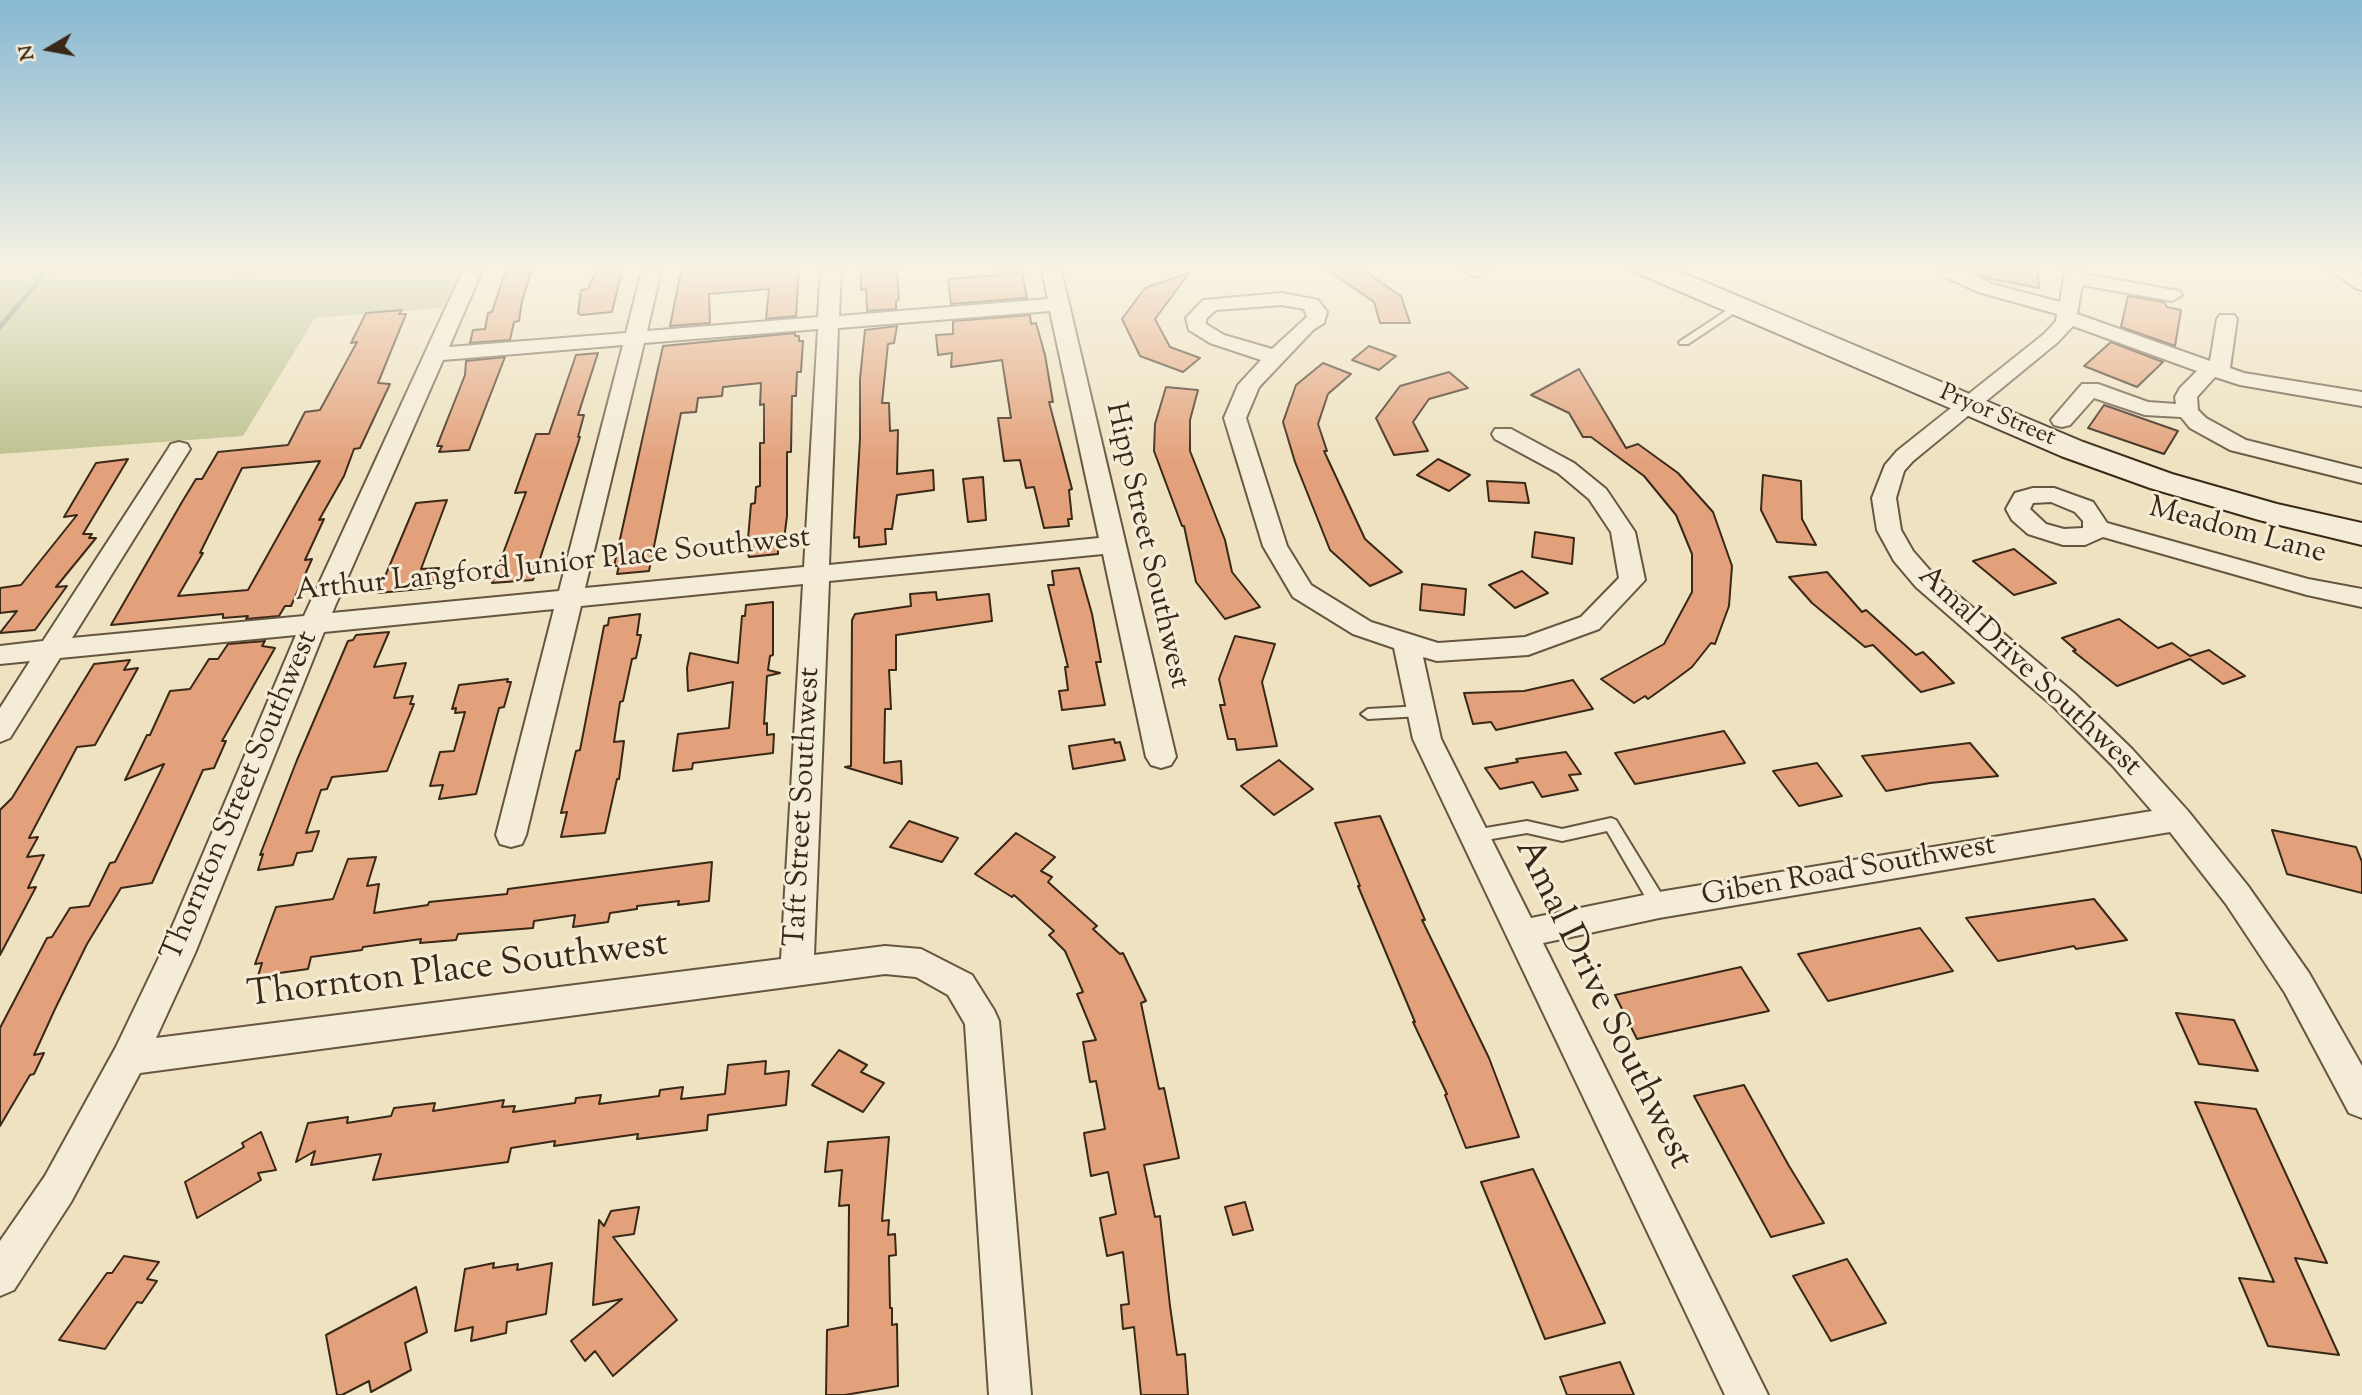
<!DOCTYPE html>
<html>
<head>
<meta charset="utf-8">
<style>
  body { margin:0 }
  #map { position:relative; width:2362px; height:1395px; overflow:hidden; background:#eee2c0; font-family:"Sorts Mill Goudy",serif }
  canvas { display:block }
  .north { position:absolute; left:14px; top:14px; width:70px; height:70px; -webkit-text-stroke:5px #f4ecd6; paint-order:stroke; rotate:260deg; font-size:19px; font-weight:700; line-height:28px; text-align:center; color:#392717 }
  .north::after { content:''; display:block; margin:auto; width:24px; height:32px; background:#392717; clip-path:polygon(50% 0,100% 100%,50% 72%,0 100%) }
</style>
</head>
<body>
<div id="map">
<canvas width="2362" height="1395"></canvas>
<div class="north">N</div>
</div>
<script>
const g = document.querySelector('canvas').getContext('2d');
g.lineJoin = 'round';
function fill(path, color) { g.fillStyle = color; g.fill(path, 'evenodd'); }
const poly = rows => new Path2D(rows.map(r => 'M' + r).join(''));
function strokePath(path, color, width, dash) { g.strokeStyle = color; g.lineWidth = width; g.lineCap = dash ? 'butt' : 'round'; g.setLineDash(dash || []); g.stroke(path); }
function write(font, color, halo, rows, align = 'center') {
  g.font = font + ' "Sorts Mill Goudy",serif'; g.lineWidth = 6; g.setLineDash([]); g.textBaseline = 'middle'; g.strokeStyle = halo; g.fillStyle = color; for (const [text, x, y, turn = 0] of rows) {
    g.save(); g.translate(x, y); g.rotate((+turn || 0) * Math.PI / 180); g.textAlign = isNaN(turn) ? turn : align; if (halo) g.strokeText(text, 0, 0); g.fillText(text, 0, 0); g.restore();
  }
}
const green = poly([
  [0,266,461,266,443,308,315,318,243,436,0,454]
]);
const stream = poly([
  [228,266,241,271,280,266],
  [0,327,51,266]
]);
const building = poly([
  [512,266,533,266,522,301,519,321,514,322,510,340,470,343,473,330,485,329,488,313,492,312,506,270,511,270,512,266],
  [598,266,623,266,612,312,581,315,578,313,581,290,588,289,598,266],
  [682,266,799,266,796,316,766,319,769,289,709,294,710,323,670,326,682,266],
  [861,266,893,266,893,272,897,272,899,299,896,301,896,309,867,311,866,289,861,290,861,266],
  [996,266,1015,266,1016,273,1022,272,1027,298,951,304,948,279,997,275,996,266],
  [1322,266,1342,266,1367,273,1401,296,1410,323,1380,323,1374,302,1322,266],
  [1980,266,2037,266,2039,288,1986,278,1979,275,1980,266],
  [1189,273,1155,319,1170,347,1200,358,1183,372,1140,356,1122,319,1145,288,1189,273],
  [2128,296,2164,302,2167,307,2181,310,2175,346,2121,327,2128,296],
  [402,310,399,314,406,314,378,383,390,384,360,448,354,449,344,476,319,520,324,519,305,560,312,559,291,606,285,606,279,616,246,619,248,616,223,618,223,614,111,625,182,502,196,479,202,479,218,452,288,445,305,412,320,410,357,342,351,343,366,313,402,310],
  [320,461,248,590,178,596,203,553,200,553,242,468,320,461],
  [1030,315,1031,324,1036,323,1045,355,1053,402,1049,402,1072,489,1069,490,1072,519,1068,519,1069,526,1044,528,1034,487,1026,488,1020,460,1004,461,998,418,1011,418,1002,360,951,367,952,353,938,355,936,335,953,334,953,321,1030,315],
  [897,326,894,343,888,344,882,403,889,403,890,431,898,430,897,474,933,470,934,490,897,495,892,529,885,529,886,544,859,547,859,537,854,538,860,439,860,379,865,330,897,326],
  [795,333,795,336,799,336,799,341,803,341,801,372,797,372,796,396,792,396,791,452,787,452,787,516,783,547,778,548,778,554,749,557,747,551,751,504,755,503,756,487,760,486,760,443,764,443,764,404,760,405,761,383,723,387,722,396,698,398,696,412,681,413,649,571,617,574,619,566,614,566,663,346,795,333],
  [2111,342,2163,362,2137,387,2084,366,2111,342],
  [1369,346,1396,356,1379,370,1352,360,1369,346],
  [598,353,578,415,584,415,578,437,580,437,533,580,492,583,526,492,515,493,536,434,549,434,576,355,598,353],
  [505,357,469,450,439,452,442,446,437,446,465,375,466,361,505,357],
  [1323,363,1351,374,1328,394,1318,424,1327,451,1324,451,1365,539,1402,572,1370,586,1330,550,1295,462,1283,422,1296,385,1323,363],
  [1579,369,1626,448,1638,444,1678,473,1713,512,1732,566,1729,606,1715,644,1711,643,1692,667,1676,679,1648,699,1645,696,1634,703,1601,679,1664,644,1692,592,1692,554,1676,515,1644,476,1591,437,1583,437,1569,413,1531,395,1579,369],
  [1449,372,1468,388,1429,399,1413,422,1428,451,1394,455,1376,418,1400,386,1449,372],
  [1166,387,1198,390,1190,420,1190,451,1225,540,1232,572,1260,607,1225,619,1196,582,1184,526,1182,526,1154,451,1155,424,1166,387],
  [2104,405,2178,431,2164,454,2088,428,2104,405],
  [128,459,83,534,92,534,89,538,96,538,56,587,67,586,35,630,0,633,17,611,0,613,0,588,21,585,77,515,64,517,96,463,128,459],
  [1438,459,1470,475,1449,491,1417,475,1438,459],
  [1763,475,1801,481,1802,519,1816,545,1777,542,1761,510,1763,475],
  [983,477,986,520,968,522,963,479,983,477],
  [1487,481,1525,483,1529,503,1489,501,1487,481],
  [447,500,421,569,439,568,431,588,378,593,416,503,447,500],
  [1535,532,1574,538,1572,564,1532,557,1535,532],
  [2014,549,2056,583,2014,595,1973,561,2014,549],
  [1079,568,1092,614,1101,662,1096,662,1105,705,1062,710,1059,691,1068,690,1065,667,1068,667,1048,585,1054,585,1052,571,1079,568],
  [1522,571,1548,593,1515,608,1489,585,1522,571],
  [1827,572,1862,612,1866,610,1916,655,1923,652,1954,683,1921,692,1873,645,1865,647,1812,603,1789,577,1827,572],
  [1422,584,1466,589,1464,615,1420,610,1422,584],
  [936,592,937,600,989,594,992,621,896,635,896,670,889,670,891,709,885,709,884,763,901,761,902,784,845,767,851,766,852,620,855,614,911,606,910,594,936,592],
  [773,602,773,655,770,656,768,670,780,673,767,676,764,724,767,723,767,735,774,734,773,753,693,763,692,769,673,771,678,734,729,728,733,682,688,691,687,668,690,653,738,663,742,616,745,616,746,605,773,602],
  [640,614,637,635,641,635,636,658,632,659,623,701,620,702,614,742,624,741,619,779,617,779,605,833,561,837,567,812,561,813,576,751,580,750,604,626,608,625,609,618,640,614],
  [2119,619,2158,648,2172,643,2190,656,2209,650,2245,676,2223,684,2190,659,2117,686,2073,651,2076,650,2062,638,2119,619],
  [389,632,374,667,406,663,394,698,413,696,410,704,414,704,387,771,332,777,327,789,321,790,306,833,319,831,312,851,297,853,293,865,258,870,263,854,260,855,297,760,348,641,353,640,356,635,389,632],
  [1235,636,1275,644,1262,682,1277,746,1237,750,1235,739,1228,739,1220,705,1225,705,1219,679,1235,636],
  [265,641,262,646,275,648,222,741,226,741,214,768,203,770,152,883,121,888,87,944,55,1009,34,1055,44,1053,34,1074,30,1075,0,1126,0,1028,47,938,52,937,70,908,89,906,110,863,115,862,136,821,164,764,125,780,147,735,150,735,170,691,190,689,209,659,218,659,228,644,265,641],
  [130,660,124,670,138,668,95,745,77,747,29,838,38,837,27,857,44,855,28,888,36,887,0,955,0,810,12,798,94,664,130,660],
  [508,679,507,682,511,682,504,707,499,708,476,794,439,799,443,785,430,786,440,752,454,751,465,712,455,713,456,708,452,709,459,685,508,679],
  [1573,680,1593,709,1496,730,1491,722,1473,724,1464,693,1524,691,1573,680],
  [1724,731,1745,763,1635,784,1615,753,1724,731],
  [1114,739,1115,743,1120,742,1125,760,1073,769,1069,746,1114,739],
  [1970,743,1998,776,1930,783,1886,791,1862,756,1970,743],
  [1566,752,1581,774,1569,775,1578,790,1542,797,1533,782,1500,789,1485,768,1518,762,1516,759,1566,752],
  [1279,760,1313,789,1274,815,1241,786,1279,760],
  [1817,763,1842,796,1799,806,1773,771,1817,763],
  [1380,816,1425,920,1422,920,1489,1058,1519,1137,1466,1148,1445,1095,1447,1094,1413,1022,1415,1022,1358,886,1360,886,1335,823,1380,816],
  [909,821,958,838,942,862,890,847,909,821],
  [2272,830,2356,847,2362,862,2362,893,2287,874,2272,830],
  [1016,833,1055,857,1041,871,1052,877,1048,882,1097,926,1093,929,1120,954,1123,953,1146,1001,1141,1003,1159,1089,1164,1088,1179,1158,1144,1165,1155,1217,1160,1216,1170,1306,1177,1355,1185,1354,1188,1395,1141,1395,1134,1327,1123,1329,1121,1305,1129,1304,1123,1252,1107,1256,1100,1218,1116,1214,1108,1172,1091,1176,1084,1133,1105,1129,1096,1081,1090,1082,1083,1042,1096,1040,1077,994,1083,992,1065,951,1049,935,1054,931,1014,895,1012,897,975,874,1016,833],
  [376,857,367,886,379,884,374,913,428,905,429,902,507,894,508,889,712,862,709,901,678,905,679,901,637,906,637,909,610,913,608,922,573,927,575,915,534,921,533,928,458,934,456,940,420,943,421,939,363,947,362,950,311,957,308,969,258,976,262,963,255,964,276,907,333,899,348,859,376,857],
  [2094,899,2127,940,2076,949,2074,946,1998,961,1966,918,2094,899],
  [1920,928,1953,971,1828,1001,1798,954,1920,928],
  [1741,967,1769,1011,1637,1039,1615,995,1741,967],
  [2176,1013,2234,1020,2258,1071,2199,1064,2176,1013],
  [839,1050,867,1065,861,1072,884,1083,863,1112,812,1085,839,1050],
  [766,1061,765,1074,789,1071,786,1105,708,1115,707,1130,637,1139,638,1134,554,1146,555,1141,511,1148,508,1162,373,1180,381,1154,311,1165,315,1151,296,1162,308,1123,348,1117,347,1123,391,1116,394,1108,435,1103,433,1111,504,1100,502,1107,515,1106,513,1112,575,1103,576,1098,601,1095,599,1104,659,1096,660,1090,683,1087,681,1099,725,1094,728,1065,766,1061],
  [1744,1085,1789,1166,1824,1223,1771,1237,1694,1096,1744,1085],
  [2195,1102,2256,1109,2327,1263,2295,1258,2339,1355,2268,1346,2239,1278,2274,1282,2195,1102],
  [261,1132,276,1170,258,1173,261,1180,197,1218,185,1182,244,1147,242,1143,261,1132],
  [889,1137,882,1221,889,1220,888,1235,895,1234,896,1255,889,1256,890,1308,892,1308,892,1325,897,1324,898,1386,845,1395,826,1395,827,1330,848,1326,849,1205,839,1206,842,1170,825,1172,828,1142,889,1137],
  [1533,1169,1605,1323,1545,1339,1481,1182,1533,1169],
  [1245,1202,1253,1230,1233,1235,1225,1207,1245,1202],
  [639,1207,634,1234,613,1237,677,1320,613,1376,595,1351,585,1361,571,1341,622,1299,593,1305,599,1220,604,1226,611,1211,639,1207],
  [124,1256,159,1262,147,1279,157,1281,142,1303,137,1302,105,1349,59,1340,107,1273,112,1273,124,1256],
  [1847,1259,1886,1323,1831,1341,1793,1276,1847,1259],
  [494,1263,493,1268,518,1264,517,1270,552,1263,546,1314,507,1322,506,1333,471,1341,473,1327,455,1331,465,1269,494,1263],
  [416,1287,427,1332,405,1343,411,1370,371,1392,369,1381,342,1395,337,1395,326,1335,416,1287],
  [1620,1362,1634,1395,1567,1395,1560,1377,1620,1362]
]);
const service = poly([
  [1738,303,1743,306,1742,308,1688,344,1680,344,1679,342,1738,303],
  [1421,706,1428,711,1421,716,1368,719,1361,714,1368,709,1421,706],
  [1611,818,1616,820,1665,900,1667,905,1665,910,1659,912,1653,910,1607,831,1562,841,1527,833,1474,842,1469,840,1466,836,1469,832,1474,830,1527,821,1562,829,1611,818]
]);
const minor = poly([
  [465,266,484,266,449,347,626,333,643,266,662,266,647,331,818,317,821,266,841,266,839,316,1048,299,1041,266,1060,266,1176,757,1171,765,1161,768,1151,765,1146,757,1103,554,829,581,814,955,885,946,921,949,972,975,994,1010,999,1021,1031,1395,989,1395,965,1024,948,995,916,977,885,974,140,1073,71,1202,14,1290,0,1296,0,1241,45,1176,116,1047,161,953,296,635,60,658,10,738,0,742,0,708,30,661,0,664,0,646,43,641,168,449,171,444,179,442,187,444,190,449,72,638,304,616,465,266],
  [1050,311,1099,538,829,565,838,328,1050,311],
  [818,329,804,567,585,588,644,343,818,329],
  [623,345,559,591,332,613,443,360,623,345],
  [803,584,781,959,156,1038,195,953,324,632,554,609,496,835,500,844,511,847,522,844,526,835,581,606,803,584],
  [1457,266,1492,266,1475,277,1457,266],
  [1938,266,1957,266,1992,284,2060,302,2066,266,2085,266,2084,274,2179,291,2182,295,2172,301,2082,285,2077,314,2210,361,2217,319,2220,315,2234,315,2237,319,2230,368,2244,373,2362,392,2362,406,2240,385,2215,377,2197,397,2198,410,2206,418,2246,440,2362,469,2362,483,2230,450,2190,428,2181,417,2145,415,2094,398,2070,425,2062,427,2054,425,2051,420,2082,384,2098,384,2148,402,2176,404,2175,397,2180,388,2197,371,2073,326,2058,342,1913,461,1904,471,1896,498,1901,530,1913,551,1934,575,2074,693,2132,749,2188,811,2248,886,2309,973,2362,1066,2362,1118,2349,1113,2285,993,2226,904,2170,832,1659,918,1543,943,1768,1395,1725,1395,1413,739,1394,648,1353,634,1293,597,1263,546,1224,418,1238,385,1261,360,1210,343,1189,330,1186,318,1203,300,1282,293,1318,300,1327,312,1324,323,1313,330,1259,387,1246,418,1287,546,1311,585,1371,622,1438,643,1525,637,1581,617,1619,578,1611,532,1589,499,1558,473,1495,439,1492,434,1495,429,1511,429,1574,463,1606,489,1635,532,1645,580,1599,629,1528,655,1437,661,1423,657,1441,739,1531,918,1659,892,2152,811,2112,765,2054,707,1916,587,1894,561,1877,530,1872,498,1885,465,1897,451,2044,334,2056,321,2057,314,1978,292,1941,275,1938,266],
  [1282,305,1304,309,1307,317,1272,349,1224,335,1206,324,1206,319,1216,310,1282,305],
  [2325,266,2348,266,2362,275,2362,290,2355,288,2325,266],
  [2033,488,2054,488,2093,502,2107,523,2308,579,2362,589,2362,607,2307,595,2103,537,2085,545,2063,545,2028,534,2012,520,2006,509,2015,493,2033,488],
  [2051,502,2075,512,2083,521,2083,528,2064,529,2046,524,2030,509,2033,503,2051,502]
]);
const secondary = poly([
  [1631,266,1667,266,2083,442,2172,474,2277,504,2362,523,2362,545,2259,520,2150,488,2061,456,1635,272,1631,266]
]);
const farStreetnames = [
  ["Pryor Street",1997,417,23]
];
const streetNames = [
  ["Meadom Lane",2237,533,15],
  ["Hipp Street Southwest",1145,546,77],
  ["Arthur Langford Junior Place Southwest",553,567,-6],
  ["Amal Drive Southwest",2028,673,43],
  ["Thornton Street Southwest",242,797,-67],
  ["Taft Street Southwest",805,807,-87],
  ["Giben Road Southwest",1849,873,-10]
];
const nearStreetnames = [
  ["Thornton Place Southwest",458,973,-7],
  ["Amal Drive Southwest",1601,1005,64]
];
fill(green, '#bdc28f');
strokePath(stream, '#738275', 5);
fill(building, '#e3a17b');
strokePath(building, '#392717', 2);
strokePath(service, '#665641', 4);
strokePath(minor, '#665641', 4);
strokePath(secondary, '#392717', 4);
fill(service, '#f4ecd6');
fill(minor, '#f4ecd6');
fill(secondary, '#f4ecd6');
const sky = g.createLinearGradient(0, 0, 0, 462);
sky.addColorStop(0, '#88b8d3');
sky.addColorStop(0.58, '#f7f2e3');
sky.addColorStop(1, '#f7f2e300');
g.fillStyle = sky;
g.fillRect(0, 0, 2362, 462);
write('24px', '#392717', '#f4ecd6', farStreetnames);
write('30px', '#392717', '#f4ecd6', streetNames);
write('37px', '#392717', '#f4ecd6', nearStreetnames);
</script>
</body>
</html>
